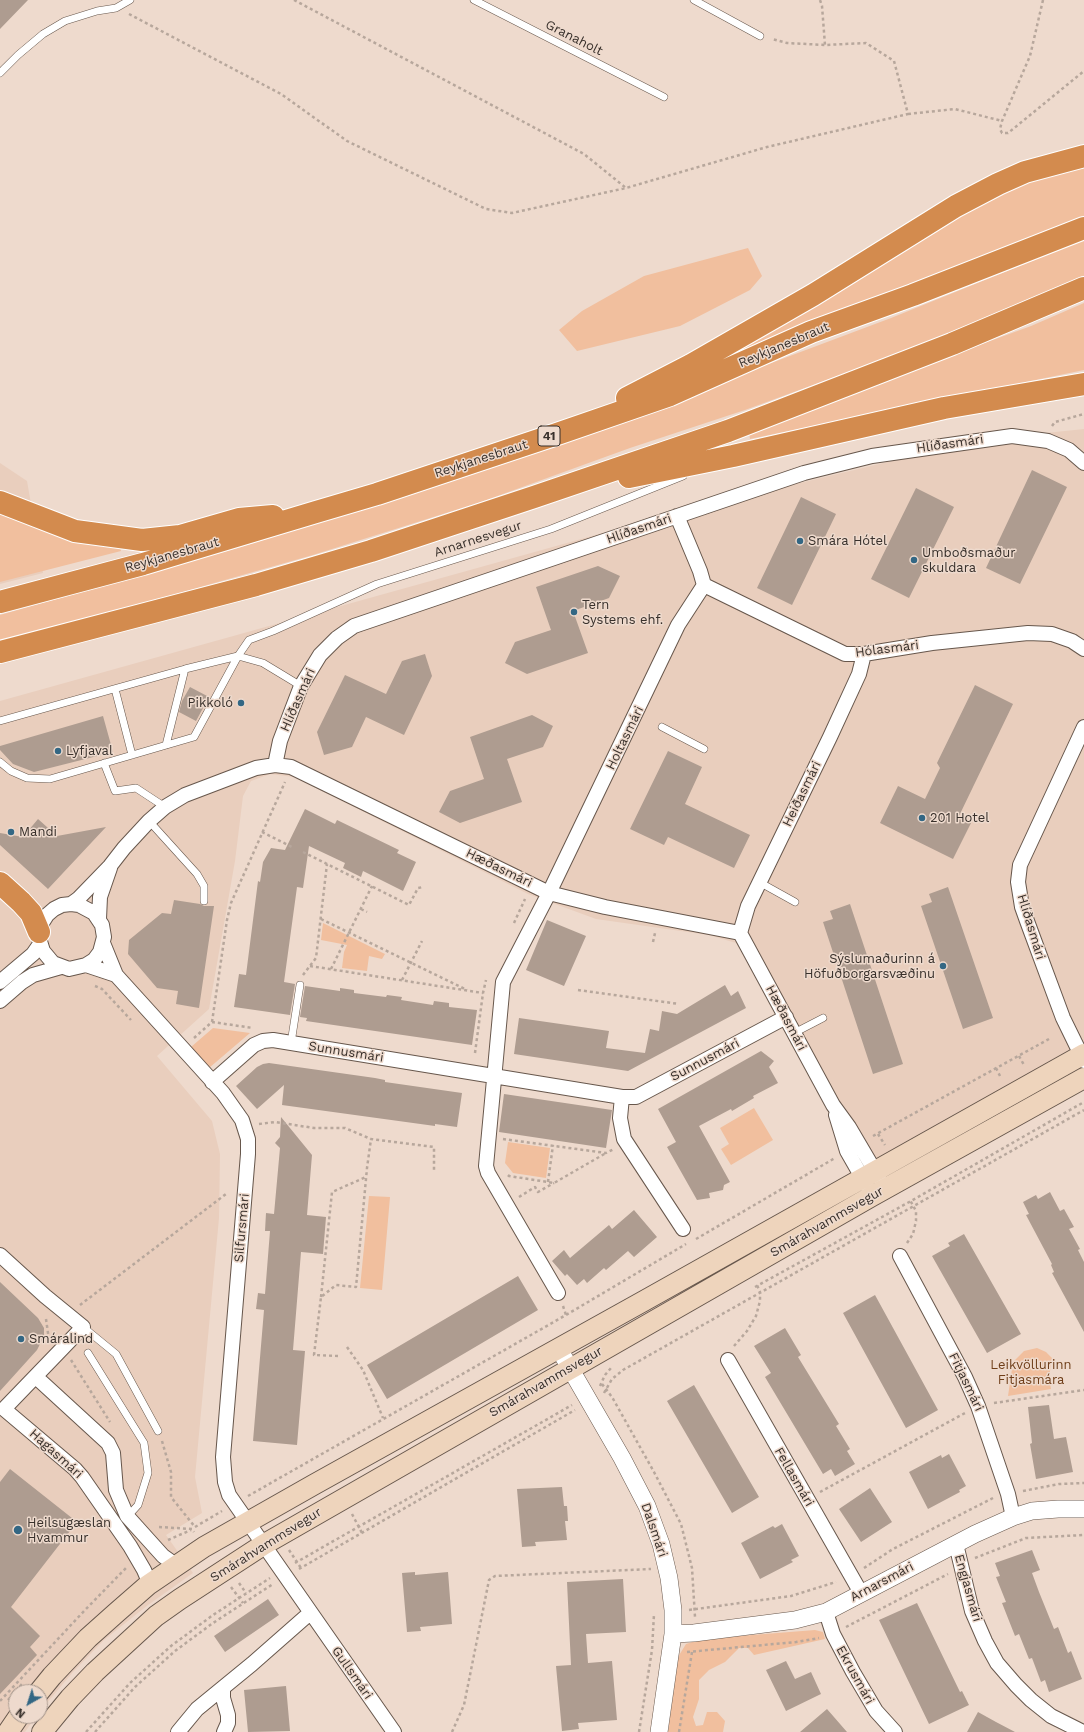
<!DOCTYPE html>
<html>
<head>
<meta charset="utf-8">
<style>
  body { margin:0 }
  #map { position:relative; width:1084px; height:1732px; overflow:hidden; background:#eedacd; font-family:"Work Sans",sans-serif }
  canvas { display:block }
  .north { position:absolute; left:8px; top:1684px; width:40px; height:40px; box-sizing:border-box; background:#eedacd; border:1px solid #a5968c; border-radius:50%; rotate:219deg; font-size:11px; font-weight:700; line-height:16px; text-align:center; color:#38302b }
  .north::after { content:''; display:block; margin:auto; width:14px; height:18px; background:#336784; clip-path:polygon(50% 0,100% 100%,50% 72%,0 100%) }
</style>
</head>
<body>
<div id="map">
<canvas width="1084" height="1732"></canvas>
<div class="north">N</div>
</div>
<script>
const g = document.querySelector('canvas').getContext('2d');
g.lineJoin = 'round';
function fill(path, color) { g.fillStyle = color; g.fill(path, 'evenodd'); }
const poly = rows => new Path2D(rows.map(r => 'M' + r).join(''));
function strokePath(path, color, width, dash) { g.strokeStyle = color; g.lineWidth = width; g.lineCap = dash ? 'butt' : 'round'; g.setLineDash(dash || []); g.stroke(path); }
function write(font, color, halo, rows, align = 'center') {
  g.font = font + ' "Work Sans",sans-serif'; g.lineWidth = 3; g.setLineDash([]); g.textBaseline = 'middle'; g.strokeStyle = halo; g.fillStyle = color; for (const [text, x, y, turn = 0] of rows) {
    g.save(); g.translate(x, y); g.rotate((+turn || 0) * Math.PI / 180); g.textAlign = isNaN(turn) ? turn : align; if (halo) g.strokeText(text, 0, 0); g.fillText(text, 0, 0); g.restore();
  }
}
const built = poly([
  [1084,429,1084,1068,878,1183,736,943,709,935,596,919,528,894,294,777,270,774,251,781,243,796,235,861,209,1009,157,1056,212,1121,220,1154,219,1218,195,1477,202,1513,166,1535,193,1573,148,1605,104,1640,73,1672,40,1711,40,1692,16,1692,16,1716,36,1716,25,1732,0,1732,0,701,671,514,979,440],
  [0,463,27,481,43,573,0,584]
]);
const green = poly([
  [1084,168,1084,224,807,331,700,367,988,199,1020,183,1062,171],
  [1084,240,1084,276,935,340,745,410,630,448,481,502,313,555,0,644,0,615,241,547,449,481,678,398,891,318],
  [748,248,762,276,750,290,680,326,577,351,559,330,582,311,644,276],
  [1084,303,1084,370,750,439,749,432,845,394,1031,326],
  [0,505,120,547,121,551,0,582],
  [323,923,385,954,382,959,369,956,367,971,342,968,344,952,347,945,321,940],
  [213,1028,250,1033,209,1068,191,1047],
  [754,1108,773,1140,731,1165,721,1149,729,1144,720,1128],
  [508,1142,550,1148,546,1178,513,1173,505,1163],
  [369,1196,390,1197,382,1290,360,1288],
  [1037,1348,1046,1352,1052,1358,1049,1378,1051,1389,1008,1396,1013,1362,1024,1351],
  [815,1630,823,1632,825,1639,754,1655,748,1648,739,1648,725,1662,709,1670,699,1680,699,1699,693,1717,696,1726,703,1725,707,1712,717,1712,725,1721,723,1732,668,1732,678,1657,686,1644,702,1639]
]);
const building = poly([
  [0,0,28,0,0,29],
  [1032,470,1067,487,1020,584,986,568],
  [916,488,954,507,909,598,871,579],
  [801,497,836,514,792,605,757,588],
  [598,566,620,576,609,598,573,611,588,653,527,674,505,663,515,642,551,630,536,587],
  [425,654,432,676,404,735,366,717,352,747,324,755,317,732,345,675,386,694,402,661],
  [975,685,1013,704,959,816,971,823,953,859,880,823,898,786,925,799,940,768,937,763],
  [190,687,209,697,196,721,179,712,182,701],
  [532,715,553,726,543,747,507,759,522,802,460,823,439,812,450,791,484,779,470,737],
  [103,716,113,752,34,772,13,764,0,750,0,746],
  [668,751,702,767,685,804,750,835,734,868,668,837,664,845,630,829],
  [305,809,335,824,337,820,399,850,397,853,416,862,403,891,363,871,361,877,343,868,345,863,309,846,303,888,297,887,284,982,295,984,290,1015,234,1007,239,974,246,975,258,881,260,882,263,862,271,848,285,850],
  [38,819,57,836,106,827,48,889,0,845,0,833,23,837],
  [948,887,993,1018,963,1029,921,906,932,902,929,894],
  [174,900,200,904,204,906,214,906,199,1008,176,1004,178,991,157,988,128,954,129,940,162,913,171,914],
  [850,904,903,1064,873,1074,823,922,833,919,830,911],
  [547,920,586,936,564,986,526,970],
  [725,985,731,996,738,991,746,1008,628,1071,514,1054,519,1018,609,1031,606,1048,645,1053,650,1029,659,1031,662,1011,677,1014],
  [305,986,340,991,340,988,354,990,354,993,386,997,387,995,402,997,401,1000,433,1005,434,1001,449,1003,449,1007,477,1010,472,1045,306,1021,307,1018,300,1017],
  [761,1051,774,1061,769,1067,778,1083,753,1096,754,1098,732,1111,731,1109,699,1126,730,1182,724,1185,723,1190,709,1193,710,1198,697,1200,667,1147,676,1142,658,1109],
  [269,1063,375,1078,385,1080,385,1082,462,1093,457,1127,435,1124,435,1126,282,1105,284,1085,257,1109,236,1086,257,1067,263,1064],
  [504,1094,612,1110,606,1148,499,1132],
  [281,1117,312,1155,307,1215,326,1217,323,1254,301,1252,293,1350,305,1351,297,1445,253,1441,264,1310,256,1309,258,1293,265,1294,270,1231,265,1231,266,1213,274,1214,280,1148,275,1143,280,1137],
  [1050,1192,1060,1211,1064,1209,1074,1227,1069,1229,1080,1249,1078,1250,1084,1262,1084,1332,1052,1273,1054,1272,1051,1265,1052,1264,1026,1215,1029,1214,1023,1202,1036,1195,1038,1199],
  [634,1210,657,1237,634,1257,628,1251,606,1270,604,1268,587,1283,584,1279,577,1285,567,1274,565,1276,552,1261,564,1250,570,1258,609,1225,612,1229],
  [964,1234,1021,1334,987,1353,932,1256,950,1246,948,1243],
  [518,1276,538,1310,387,1399,367,1365],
  [0,1282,38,1318,44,1328,44,1336,37,1350,0,1391],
  [875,1295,938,1410,906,1428,843,1313],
  [785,1328,801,1355,798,1357,839,1424,836,1426,850,1449,847,1451,855,1464,835,1476,831,1469,823,1474,765,1377,771,1373,754,1346],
  [694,1385,759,1497,732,1513,667,1401],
  [1049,1405,1054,1439,1066,1437,1073,1472,1036,1479,1030,1444,1032,1443,1028,1407],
  [949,1454,966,1486,959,1490,960,1492,928,1509,909,1472,941,1455,942,1458],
  [10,1469,77,1522,11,1607,40,1636,30,1647,37,1655,0,1694,0,1482],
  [562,1487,564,1506,567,1506,568,1521,565,1521,567,1540,535,1542,536,1546,522,1547,517,1489],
  [870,1488,892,1522,861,1542,839,1509],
  [782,1524,799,1556,791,1560,793,1562,760,1579,741,1543,773,1526,775,1528],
  [1032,1550,1040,1570,1032,1573,1039,1592,1054,1629,1058,1627,1068,1653,1071,1651,1082,1679,1049,1692,1045,1680,1041,1682,1032,1658,1029,1659,1019,1634,1015,1636,1002,1603,1006,1602,996,1577,1000,1576,995,1563],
  [415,1572,415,1575,448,1572,452,1624,420,1627,421,1631,407,1632,402,1573],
  [623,1579,626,1632,586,1634,588,1663,612,1661,617,1720,578,1723,579,1729,562,1731,556,1666,571,1665,567,1582],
  [268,1599,279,1615,225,1652,214,1636],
  [917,1603,960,1692,962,1691,969,1705,929,1724,879,1620],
  [786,1661,795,1679,811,1672,821,1694,786,1711,766,1670],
  [286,1686,290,1731,248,1732,244,1690],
  [827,1709,847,1732,800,1732],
  [978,1712,996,1722,1015,1732,967,1732]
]);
const path = poly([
  [294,0,584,154,626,188],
  [820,0,822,6,825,45],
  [1043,0,1030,56,1002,121,1000,129,1002,133,1008,133,1013,129,1084,71],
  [129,14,281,94,347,141,486,209,512,213,626,188,767,147,908,114,894,61,866,43,825,45,787,43,772,39],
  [908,114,955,109,1002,121],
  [1052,426,1055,422,1084,414],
  [262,832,292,847],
  [303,852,409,905,418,888,423,887],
  [361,909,367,912],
  [321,919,467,990],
  [514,923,525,899],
  [653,942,655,933],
  [310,966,483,993],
  [331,969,372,886],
  [303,975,316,958,327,864],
  [402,980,422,941],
  [95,986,102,989,131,1020],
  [578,990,679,1004],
  [212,1022,227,920,231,903,285,782],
  [194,1038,212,1022,253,1028],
  [475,1053,483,993,486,980],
  [1019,1056,1024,1065],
  [996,1068,1001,1078],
  [259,1124,275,1122,314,1128,345,1128,371,1139,434,1147,434,1172],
  [878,1134,885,1145],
  [873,1136,1049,1039],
  [503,1139,606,1153,614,1149],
  [508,1175,509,1176,554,1183,606,1153],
  [548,1182,553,1145],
  [519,1197,535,1187,538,1192,554,1183],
  [696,1239,835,1158],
  [907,1243,913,1234,916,1221,916,1211,910,1200],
  [755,1287,911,1201,1084,1102],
  [321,1297,332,1192,366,1177],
  [80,1305,226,1194],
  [563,1306,566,1315],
  [46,1319,49,1340],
  [734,1346,747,1331,756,1316,760,1301,760,1292,757,1285],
  [347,1347,363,1370,383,1418],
  [338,1356,314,1355,321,1297,336,1285,356,1287,367,1168,371,1139],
  [71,1360,110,1422],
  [602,1384,612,1397,654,1472,681,1524,692,1568,695,1617],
  [600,1386,605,1375,611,1368],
  [604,1393,612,1379,623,1370,1084,1110],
  [994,1403,1084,1390],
  [162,1441,171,1472,171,1497,195,1527],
  [1023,1491,1059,1484,1084,1483],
  [820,1492,965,1413],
  [248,1496,566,1315,686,1244],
  [352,1514,362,1533],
  [159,1527,192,1529,194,1532],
  [195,1527,222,1511],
  [168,1540,191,1530],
  [289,1550,301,1568],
  [975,1558,1026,1538,1084,1535],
  [295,1563,572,1405],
  [864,1568,893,1549,993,1498],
  [299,1569,575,1410],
  [239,1583,246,1593],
  [231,1587,243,1603],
  [689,1610,791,1596,836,1582],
  [846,1627,948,1574],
  [687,1652,796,1642,819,1638],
  [8,1700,22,1684],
  [0,1701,85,1610,126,1568],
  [86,1732,130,1683,171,1646,213,1615,270,1578],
  [95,1732,135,1687,175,1651,213,1623,273,1584],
  [452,1732,464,1705,489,1580,495,1576,651,1569],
  [639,1732,652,1650,654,1614],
  [679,1732,692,1652]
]);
const service = poly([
  [474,0,664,97],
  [694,0,760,36],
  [0,73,18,55,43,34,65,21,97,11,116,8,130,0],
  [115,689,132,755],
  [0,721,185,669,238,656,263,663,301,686],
  [662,727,704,749],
  [166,745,185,669],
  [0,762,11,771,27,778,50,779,194,737,238,656,249,640,273,631,377,584,551,529,683,476],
  [104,763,115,791,136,788,165,807],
  [149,821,197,874,204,886,204,901],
  [759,882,795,902],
  [794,1033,823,1018],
  [291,1043,300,985],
  [83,1327,116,1354,158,1431],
  [88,1353,144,1443,148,1473,138,1505,127,1517]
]);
const minor = poly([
  [677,516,700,571,704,585,845,654,864,654,932,643,1028,633,1052,634,1072,641,1084,649],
  [1084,727,1020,865,1018,882,1022,907,1027,921,1063,1018,1084,1061],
  [275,765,280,741,301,686,320,655,337,638,354,626,804,473,872,456,1012,436,1048,441,1069,450,1084,463],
  [71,904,79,905,94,913,102,925,104,937,100,952,94,960,86,965,69,969,53,963,43,951,39,938,42,923,47,915,54,909,62,905,71,904,78,899,110,866,124,848,149,821,165,807,185,795,256,768,275,765,291,767,549,893,605,907,740,933,833,1105,849,1127,879,1178],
  [99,919,100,897,110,868],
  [740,933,748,906,830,737,859,674,864,654],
  [103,943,116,975,223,1093,242,1120,248,1139,248,1154,223,1457,225,1482,229,1495,394,1732],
  [86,965,116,975],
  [0,982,33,954,40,944],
  [0,1001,22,982,33,975,61,967],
  [212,1082,254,1045,263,1041,273,1040,622,1097,636,1097,786,1017],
  [622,1097,620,1118,624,1139,683,1229],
  [836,1115,847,1151,867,1186],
  [0,1255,45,1296,83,1327,4,1409,75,1469,82,1477,130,1546,144,1570,147,1577,148,1585],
  [900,1256,965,1377,978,1406,1008,1494,1013,1517],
  [558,1293,488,1173,486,1166,503,982,549,893,678,625,704,585],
  [728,1360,861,1593],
  [36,1377,108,1443,113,1453,116,1490,127,1516,163,1556,177,1566],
  [956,1544,972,1611,985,1641,997,1663,1016,1685,1031,1700,1051,1716,1081,1731],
  [826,1612,833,1634,853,1672,876,1711,895,1732],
  [223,1688,223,1698,228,1715,228,1723,224,1732],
  [178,1732,197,1709,252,1664,310,1613]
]);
const tertiary = poly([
  [559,1349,622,1458,647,1506,661,1544,669,1578,673,1610,673,1634,659,1732],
  [673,1634,694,1633,795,1620,826,1612,975,1534,1013,1517,1032,1511,1058,1509,1084,1509]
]);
const secondary = poly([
  [39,1692,52,1676,88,1638,116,1613,148,1585,204,1547,315,1484,642,1302,1084,1054],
  [8,1732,19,1716],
  [42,1732,70,1698,95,1672,156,1616,180,1599,263,1545,872,1196,1084,1078]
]);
const trunk = poly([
  [627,398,691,365,813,295,956,206,998,184,1025,172,1084,156],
  [629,477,733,456,944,408,1084,384],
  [0,502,75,531,142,540,180,536,239,519,273,516],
  [0,602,143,564,316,512,377,494,557,434,670,395,811,332,913,295,1084,228],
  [0,652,256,585,371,551,534,497,728,431,952,344,1084,288],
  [0,883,21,902,31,913,39,932]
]);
const markers = [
  [800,541,4,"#336784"],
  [914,560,4,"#336784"],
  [574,612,4,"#336784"],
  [241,703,4,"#336784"],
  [58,751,4,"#336784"],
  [922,818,4,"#336784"],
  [11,832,4,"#336784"],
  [943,966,4,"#336784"],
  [21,1339,4,"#336784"],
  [18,1530,5,"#336784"]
];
const shields = [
  [549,436,22]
];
const shieldNames = [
  ["41",549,436]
];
const streetNames = [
  ["Granaholt",574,38,27],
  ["Reykjanesbraut",784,345,-23],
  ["Hlíðasmári",950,444,-8],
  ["Reykjanesbraut",481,459,-18],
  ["Hlíðasmári",639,529,-19],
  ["Arnarnesvegur",478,539,-18],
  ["Reykjanesbraut",172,555,-16],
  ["Hólasmári",887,649,-7],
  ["Hlíðasmári",298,700,-66],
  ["Holtasmári",625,738,-64],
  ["Heiðasmári",802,794,-64],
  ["Hæðasmári",499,868,26],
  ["Hlíðasmári",1031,927,73],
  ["Hæðasmári",786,1018,62],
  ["Sunnusmári",346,1052,9],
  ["Sunnusmári",705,1060,-28],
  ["Smárahvammsvegur",827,1222,-30],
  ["Silfursmári",242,1228,-85],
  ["Smárahvammsvegur",546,1382,-30],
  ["Fitjasmári",966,1382,64],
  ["Hagasmári",56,1454,42],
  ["Fellasmári",794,1477,60],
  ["Dalsmári",654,1530,71],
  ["Smárahvammsvegur",266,1545,-32],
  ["Arnarsmári",882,1582,-28],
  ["Engjasmári",968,1588,74],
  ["Gullsmári",352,1673,55],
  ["Ekrusmári",855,1675,61]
];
const poiNames = [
  ["Smára Hótel",808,541],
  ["Umboðsmaður",922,553],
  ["skuldara",922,568],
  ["Tern",582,605],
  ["Systems ehf.",582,620],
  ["Pikkoló",233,703,"right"],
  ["Lyfjaval",66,751],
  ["201 Hotel",930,818],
  ["Mandi",19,832],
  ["Sýslumaðurinn á",935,959,"right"],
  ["Höfuðborgarsvæðinu",935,974,"right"],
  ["Smáralind",29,1339],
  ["Heilsugæslan",27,1523],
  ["Hvammur",27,1538]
];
const parkNames = [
  ["Leikvöllurinn",1031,1365],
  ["Fitjasmára",1031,1380]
];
fill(built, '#e9cebd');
fill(green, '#f1bf9e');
fill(building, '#ae9c90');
strokePath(service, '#67574c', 8);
strokePath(minor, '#67574c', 16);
strokePath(tertiary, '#67574c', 18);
strokePath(secondary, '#67574c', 22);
strokePath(trunk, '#fff', 24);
strokePath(path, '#b7a79c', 2.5, [3, 3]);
strokePath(service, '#fff', 7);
strokePath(minor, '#fff', 14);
strokePath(tertiary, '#fff', 17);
strokePath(secondary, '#eed4bc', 20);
strokePath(trunk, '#d38b4e', 22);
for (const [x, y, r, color] of markers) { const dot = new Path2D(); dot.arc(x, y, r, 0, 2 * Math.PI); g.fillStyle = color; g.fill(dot); strokePath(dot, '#eedacd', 1.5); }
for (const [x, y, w] of shields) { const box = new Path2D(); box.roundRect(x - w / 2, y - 10, w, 20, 3); g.fillStyle = '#eedacd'; g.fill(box); strokePath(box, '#38302b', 1); }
write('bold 12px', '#38302b', null, shieldNames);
write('13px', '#38302b', '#eedacd', streetNames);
write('13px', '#38302b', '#eedacd', poiNames, 'left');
write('13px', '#6f3e19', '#eedacd', parkNames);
</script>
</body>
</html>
